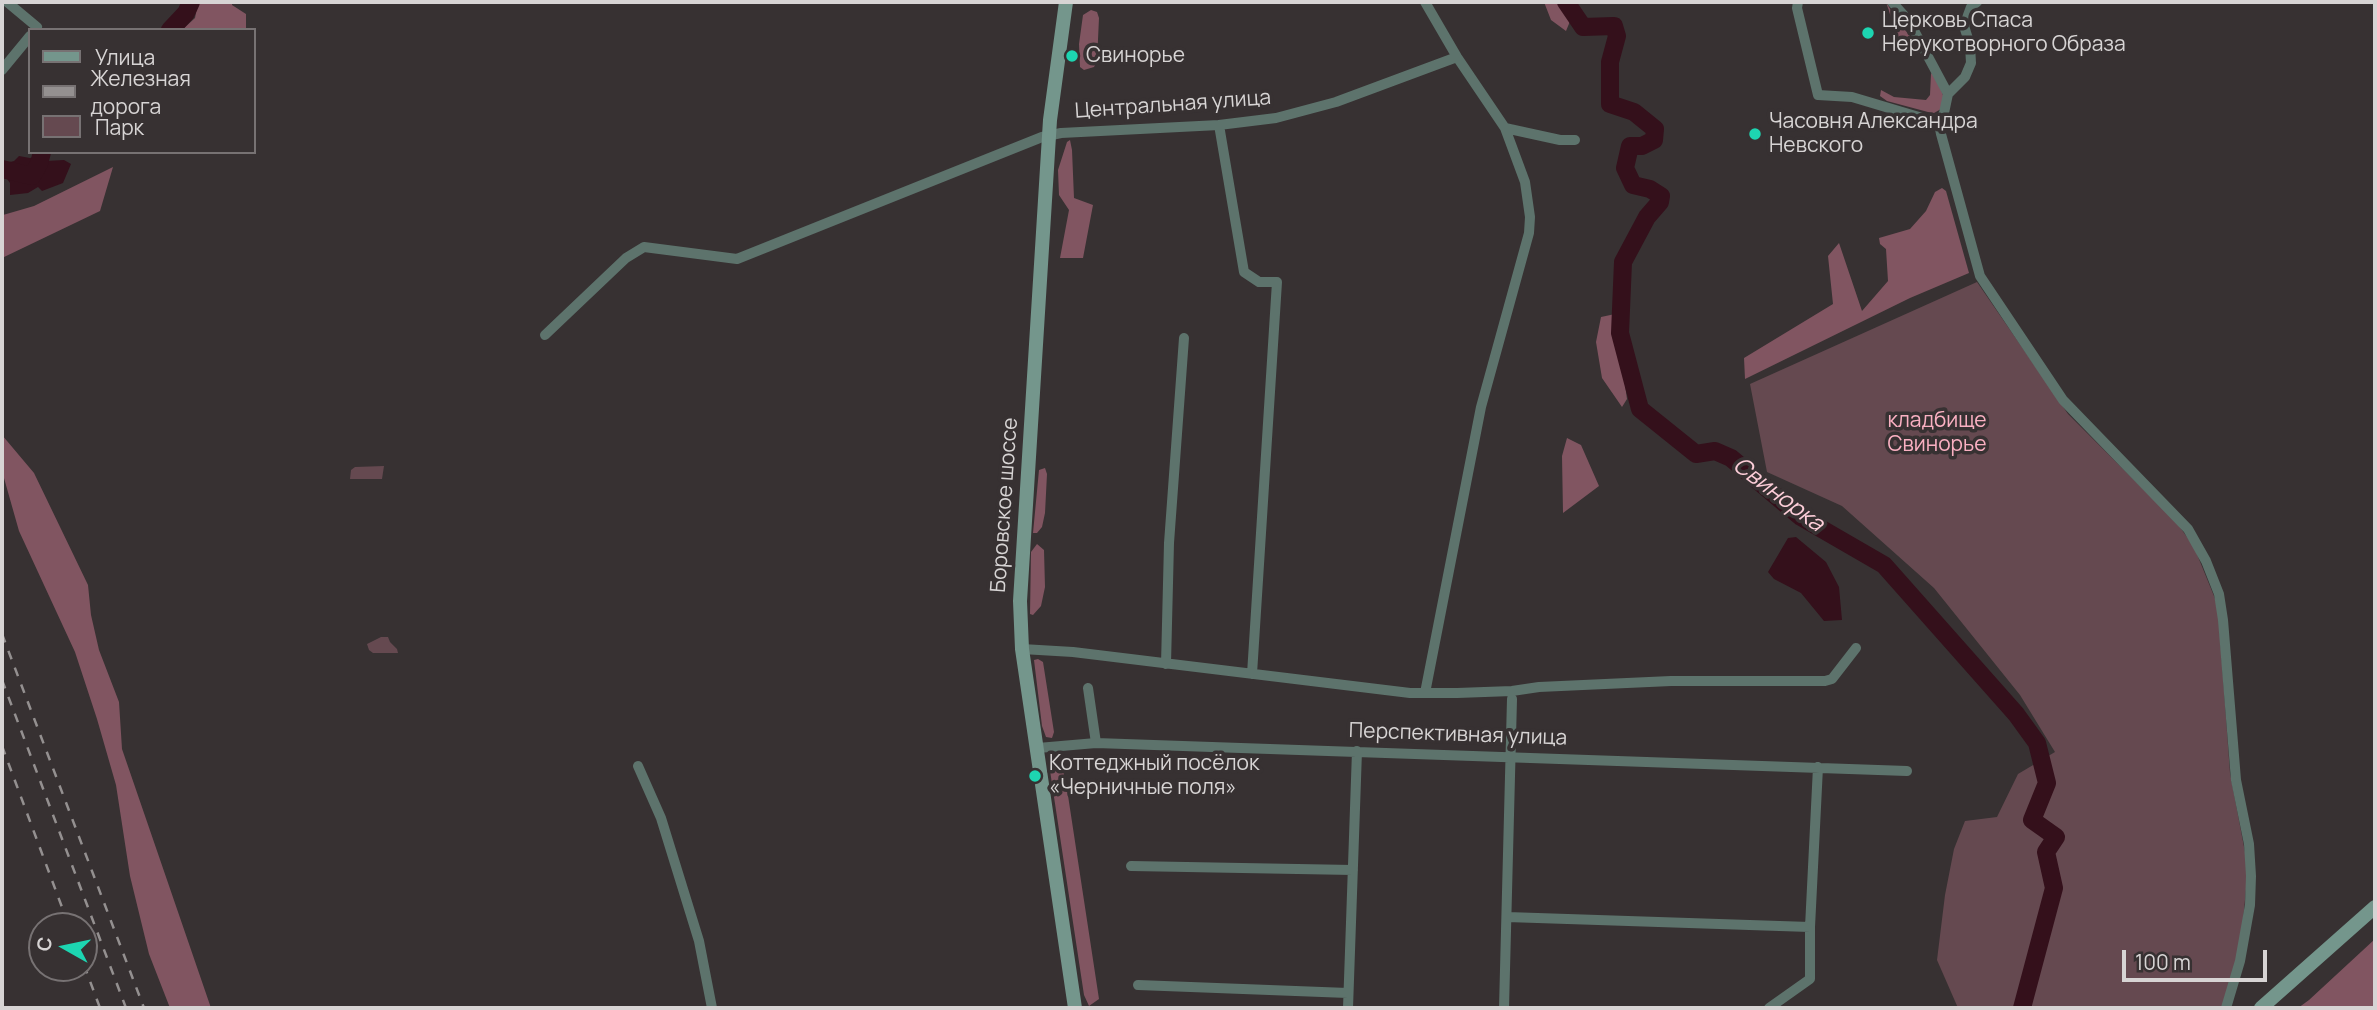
<!DOCTYPE html>
<html>
<head>
<meta charset="utf-8">
<style>
  body { margin:0 }
  #map { position:relative; width:2377px; height:1010px; overflow:hidden; background:#373132; font-family:Manrope,sans-serif }
  canvas { display:block }
  .frame { position:absolute; inset:0; border:4px solid #d7d4d4; pointer-events:none }
  .legend { position:absolute; left:28px; top:28px; width:228px; height:126px; box-sizing:border-box; background:#373132; border:2px solid #777273; margin:0; padding:9px 12px; list-style:none; font-size:21px; color:#d7d4d4 }
  .legend li { display:flex; align-items:center; gap:14px; height:35px }
  .legend b { width:35px; border:2px solid #777273 }
  .north { position:absolute; left:28px; top:912px; width:70px; height:70px; box-sizing:border-box; background:#373132; border:2px solid #777273; border-radius:50%; rotate:279deg; font-size:19px; font-weight:700; line-height:28px; text-align:center; color:#d7d4d4 }
  .north::after { content:''; display:block; margin:auto; width:24px; height:32px; background:#1dd5b1; clip-path:polygon(50% 0,100% 100%,50% 72%,0 100%) }
  .scale { position:absolute; left:2122px; top:950px; width:145px; height:32px; box-sizing:border-box; border:4px solid #d7d4d4; border-top:0; padding-left:9px; font-size:21px; line-height:24px; white-space:nowrap; color:#d7d4d4; -webkit-text-stroke:5px #373132; paint-order:stroke }
</style>
</head>
<body>
<div id="map">
<canvas width="2377" height="1010"></canvas>
<div class="frame"></div>
<ul class="legend">
<li><b style="height:9px;background:#74968c"></b>Улица</li>
<li><b style="height:9px;background:#949090"></b>Железная дорога</li>
<li><b style="height:19px;background:#654950"></b>Парк</li>
</ul>
<div class="north">С</div>
<div class="scale">100 m</div>
</div>
<script>
const g = document.querySelector('canvas').getContext('2d');
g.lineJoin = 'round';
function fill(path, color) { g.fillStyle = color; g.fill(path, 'evenodd'); }
const poly = rows => new Path2D(rows.map(r => 'M' + r).join(''));
function strokePath(path, color, width, dash) { g.strokeStyle = color; g.lineWidth = width; g.lineCap = dash ? 'butt' : 'round'; g.setLineDash(dash || []); g.stroke(path); }
function write(font, color, halo, rows, align = 'center') {
  g.font = font + ' Manrope,sans-serif'; g.lineWidth = 7; g.setLineDash([]); g.textBaseline = 'middle'; g.strokeStyle = halo; g.fillStyle = color; for (const [text, x, y, turn = 0] of rows) {
    g.save(); g.translate(x, y); g.rotate((+turn || 0) * Math.PI / 180); g.textAlign = isNaN(turn) ? turn : align; if (halo) g.strokeText(text, 0, 0); g.fillText(text, 0, 0); g.restore();
  }
}
const green = poly([
  [1977,282,2068,414,2177,523,2194,547,2214,596,2218,608,2230,773,2248,868,2243,921,2235,967,2222,1008,1958,1008,1937,960,1945,895,1954,849,1965,821,1997,817,2018,774,2055,752,2020,695,1934,588,1842,506,1767,472,1750,384],
  [384,466,382,479,350,479,351,470,355,467],
  [381,637,388,637,390,642,397,649,398,653,373,653,369,650,367,644]
]);
const forest = poly([
  [198,2,232,2,232,5,246,14,246,30,182,30,195,18],
  [1544,2,1578,2,1566,31,1551,20],
  [1886,2,1898,22,1917,44,1918,51,1914,55,1902,51],
  [1091,10,1097,12,1099,18,1097,61,1094,67,1084,70,1080,67,1079,44,1083,15],
  [1934,70,1944,98,1941,109,1934,113,1928,112,1887,101,1880,96,1881,90,1894,97,1926,100,1930,95,1931,74],
  [1070,140,1072,150,1074,198,1093,205,1083,258,1060,258,1069,210,1059,195,1058,170,1067,142],
  [113,167,100,211,2,258,3,215,34,206],
  [1942,188,1946,191,1969,273,1910,298,1745,379,1744,358,1833,304,1828,256,1839,243,1862,311,1888,281,1886,249,1880,244,1879,238,1910,229,1926,211,1935,192],
  [1615,314,1627,399,1622,407,1602,378,1596,342,1601,317],
  [2,435,34,473,88,585,91,615,99,650,119,702,122,749,211,1008,170,1008,149,954,130,876,116,785,97,719,75,652,19,531,2,471],
  [1567,438,1581,445,1599,486,1563,513,1562,456],
  [1045,468,1047,474,1045,513,1042,527,1037,533,1033,533,1039,470],
  [1037,544,1044,550,1045,587,1041,606,1033,615,1030,614,1031,552],
  [1038,659,1043,662,1054,732,1052,738,1046,737,1042,726,1034,660],
  [1054,755,1062,766,1067,789,1099,999,1089,1006,1084,995,1049,764,1050,757],
  [2375,939,2375,1008,2298,1008,2309,1000]
]);
const water = poly([
  [19,156,30,158,38,156,46,161,64,160,71,164,63,183,42,191,38,187,28,193,10,195,10,183,2,172,2,164,14,161],
  [1796,537,1826,562,1839,587,1842,620,1824,621,1801,593,1774,579,1768,572,1788,538]
]);
const river = poly([
  [1566,2,1583,27,1614,26,1617,36,1610,62,1610,104,1634,112,1655,129,1654,140,1642,146,1630,146,1625,168,1633,185,1650,189,1661,196,1660,202,1647,217,1623,262,1620,333,1640,409,1696,454,1715,451,1731,458,1801,517,1884,565,2016,714,2037,743,2047,783,2032,820,2056,837,2046,852,2054,888,2022,1008],
  [170,30,186,13,191,2],
  [2,169,32,176,39,164,42,152]
]);
const street = poly([
  [7,2,37,27,35,30],
  [1425,2,1457,57,1505,128,1525,182,1530,217,1529,233,1481,407,1425,693],
  [1798,2,1797,8,1818,95,1852,97,1939,123],
  [1892,2,1909,21,1948,94,1944,113,1939,123,1941,134,1980,276,2063,400,2188,529,2206,561,2219,594,2223,620,2236,780,2249,844,2251,876,2250,905,2240,961,2226,1008],
  [2,70,30,36],
  [1948,94,1965,77,1971,63,1970,45,1964,26,1971,7,1977,2],
  [1219,125,1244,272,1259,282,1277,282,1252,674],
  [1505,128,1560,140,1575,140],
  [545,335,626,258,644,247,737,259,1042,137,1061,133,1219,125,1276,118,1336,102,1457,57],
  [1022,649,1073,652,1410,693,1457,693,1512,691,1539,687,1671,681,1825,681,1832,679,1856,648],
  [1166,664,1169,543,1184,338],
  [1088,688,1096,743],
  [1038,748,1096,743,1907,771],
  [638,766,661,818,699,941,712,1008],
  [1131,866,1353,870],
  [1507,917,1810,927],
  [1138,985,1348,993],
  [1348,1008,1357,751],
  [1504,1008,1512,699],
  [1769,1008,1810,979,1810,927,1818,767]
]);
const secondary = poly([
  [1066,2,1050,120,1020,601,1022,649,1075,1008],
  [2261,1008,2375,907]
]);
const rail = poly([
  [2,634,144,1008],
  [2,680,126,1008],
  [2,746,69,926],
  [84,965,100,1008]
]);
const markers = [
  [1868,33,7,"#1dd5b1"],
  [1072,56,7,"#1dd5b1"],
  [1755,134,7,"#1dd5b1"],
  [1035,776,7,"#1dd5b1"]
];
const poiNames = [
  ["Церковь Спаса",1882,21],
  ["Нерукотворного Образа",1882,45],
  ["Свинорье",1086,56],
  ["Часовня Александра",1769,122],
  ["Невского",1769,146],
  ["Коттеджный посёлок",1049,764],
  ["«Черничные поля»",1049,788]
];
const streetNames = [
  ["Центральная улица",1173,105,-4],
  ["Боровское шоссе",1005,505,-86],
  ["Перспективная улица",1458,735,2]
];
const parkNames = [
  ["кладбище",1937,421],
  ["Свинорье",1937,445]
];
const waterNames = [
  ["Свинорка",1778,495,37]
];
fill(green, '#654950');
fill(forest, '#815561');
fill(water, '#34101b');
strokePath(river, '#34101b', 18);
strokePath(street, '#5d736c', 10);
strokePath(secondary, '#74968c', 14);
strokePath(rail, '#949090', 2.5, [9, 9]);
for (const [x, y, r, color] of markers) { const dot = new Path2D(); dot.arc(x, y, r, 0, 2 * Math.PI); g.fillStyle = color; g.fill(dot); strokePath(dot, '#373132', 2.5); }
write('21px', '#d7d4d4', '#373132', poiNames, 'left');
write('21px', '#d7d4d4', '#373132', streetNames);
write('21px', '#fab0c2', '#373132', parkNames);
write('italic 23px', '#fdced9', '#373132', waterNames);
</script>
</body>
</html>
